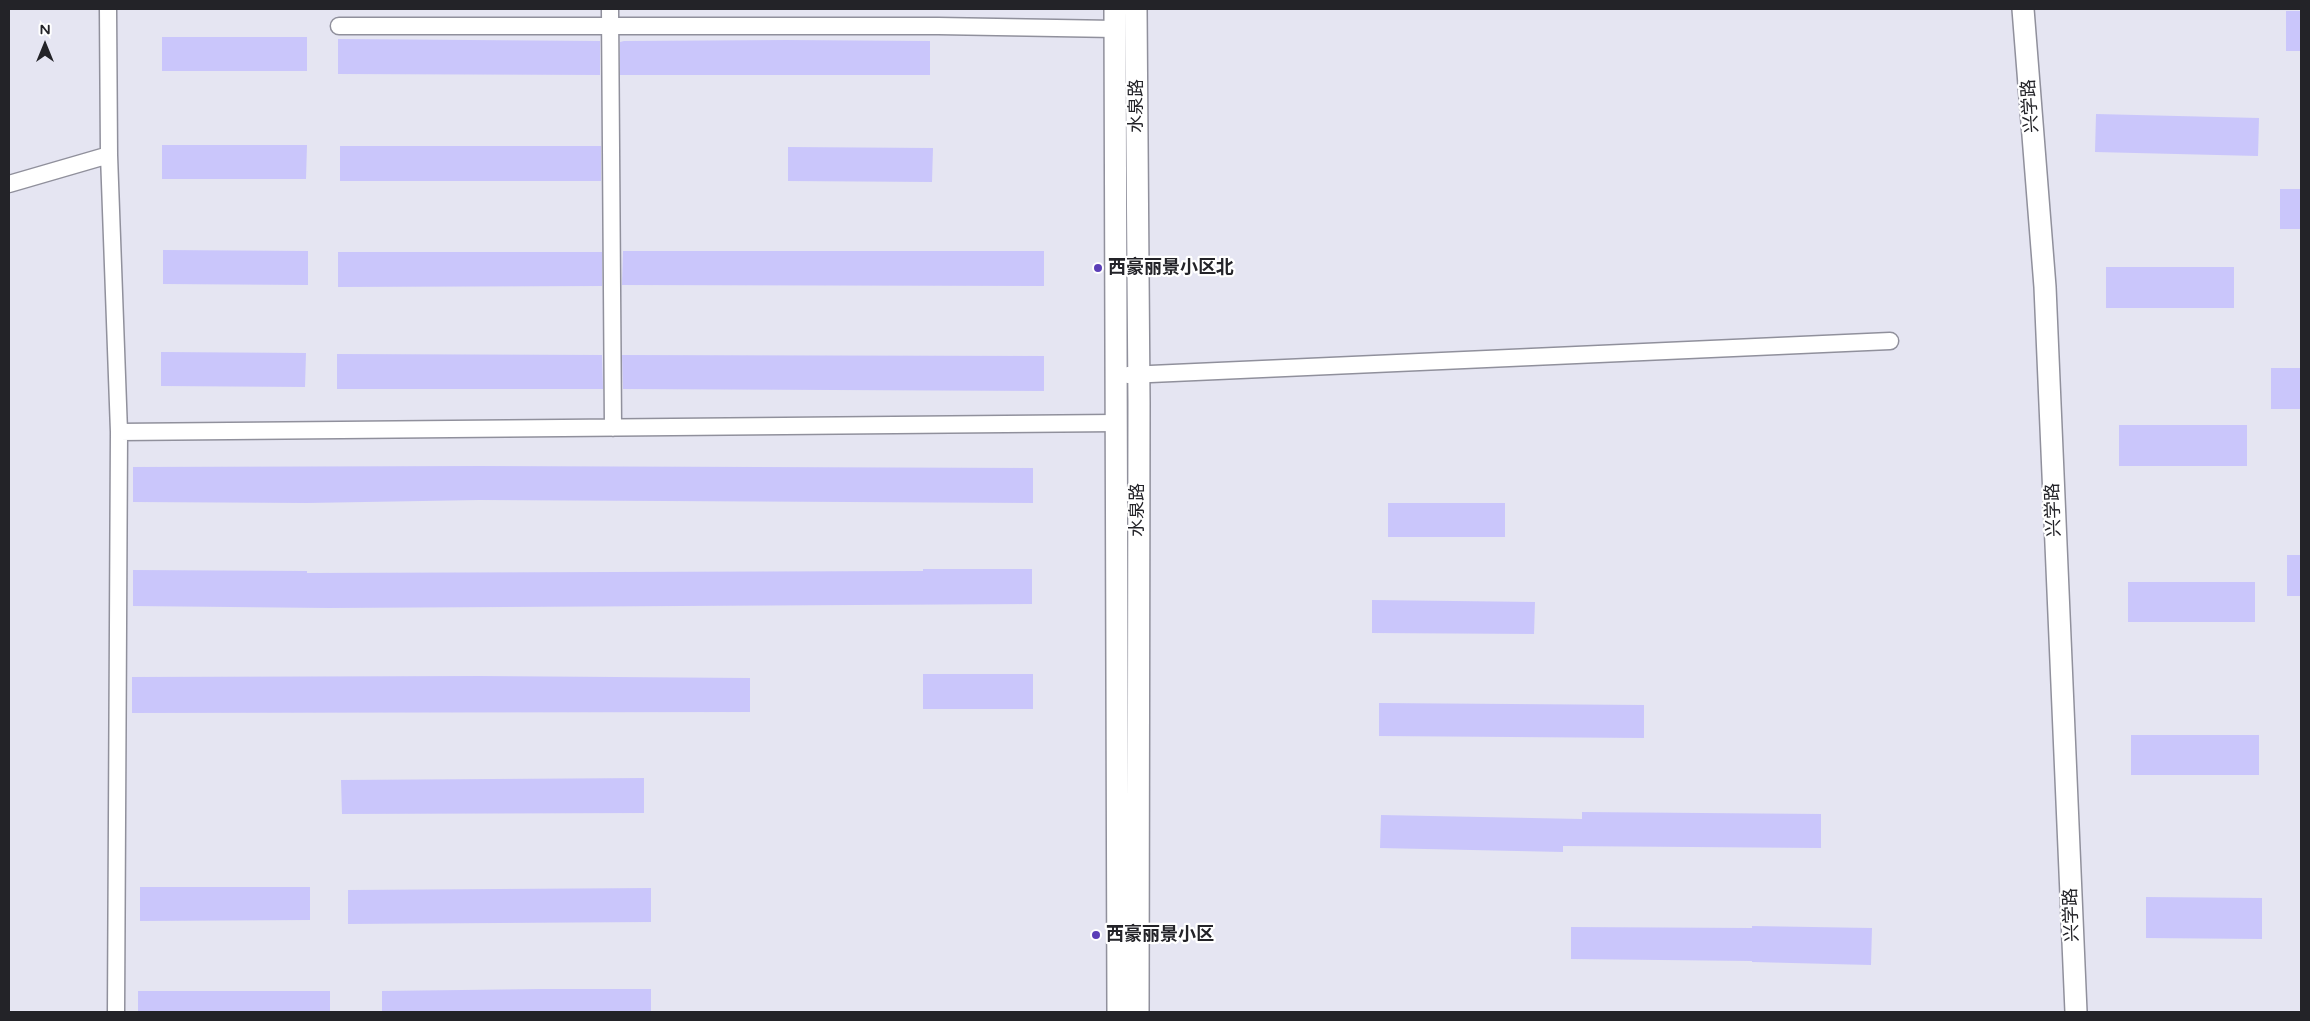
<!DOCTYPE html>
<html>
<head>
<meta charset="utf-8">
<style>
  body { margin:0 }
  #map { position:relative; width:2310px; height:1021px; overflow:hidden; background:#e5e5f2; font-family:"Varela Round",sans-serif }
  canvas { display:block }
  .frame { position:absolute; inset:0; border:10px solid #232328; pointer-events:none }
  .north { position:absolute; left:20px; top:20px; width:50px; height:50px; -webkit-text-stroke:4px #fff; paint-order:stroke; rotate:0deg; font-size:14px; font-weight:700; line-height:20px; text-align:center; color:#232328 }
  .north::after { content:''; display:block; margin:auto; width:18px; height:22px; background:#232328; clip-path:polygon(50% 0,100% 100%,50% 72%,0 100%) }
</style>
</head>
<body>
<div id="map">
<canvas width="2310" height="1021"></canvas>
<div class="frame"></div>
<div class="north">N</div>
</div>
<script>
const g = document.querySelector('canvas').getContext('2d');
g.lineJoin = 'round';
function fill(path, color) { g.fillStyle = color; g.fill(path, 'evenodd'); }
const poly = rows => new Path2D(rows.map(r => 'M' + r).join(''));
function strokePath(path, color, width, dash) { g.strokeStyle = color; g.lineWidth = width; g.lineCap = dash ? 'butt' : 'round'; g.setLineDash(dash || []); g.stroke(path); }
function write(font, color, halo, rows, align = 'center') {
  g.font = font + ' "Varela Round","Noto Sans SC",sans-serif'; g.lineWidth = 4.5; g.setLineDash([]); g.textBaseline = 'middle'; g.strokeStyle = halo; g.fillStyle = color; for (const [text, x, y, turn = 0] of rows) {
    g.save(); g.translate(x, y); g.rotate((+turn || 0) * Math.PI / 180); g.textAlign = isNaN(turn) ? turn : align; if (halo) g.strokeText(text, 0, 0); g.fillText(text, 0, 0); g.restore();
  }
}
const building = poly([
  [2286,11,2301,11,2301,51,2286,51],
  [162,37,307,37,307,71,162,71],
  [338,39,600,41,600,75,338,74],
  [786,40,930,41,930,75,620,75,620,42,624,41],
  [2096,114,2259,118,2258,156,2095,152],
  [162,145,307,145,306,179,162,179],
  [340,146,601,146,601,181,340,181],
  [788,147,933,148,932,182,788,181],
  [2280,189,2301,189,2301,229,2280,229],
  [163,250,308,251,308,285,163,284],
  [623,251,1044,251,1044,286,622,285],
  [338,252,602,252,602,286,338,287],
  [2106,267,2234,267,2234,308,2106,308],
  [161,352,306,353,305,387,161,386],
  [337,354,602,355,603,389,337,389],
  [622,355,1044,356,1044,391,623,389],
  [2271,368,2301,368,2301,409,2271,409],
  [2119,425,2247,425,2247,466,2119,466],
  [480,466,1033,468,1033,503,480,500,307,503,133,502,133,467],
  [1388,503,1505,503,1505,537,1388,537],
  [2287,555,2301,555,2301,596,2287,596],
  [923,569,1032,569,1032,604,329,608,133,606,133,570,307,571,307,573,923,571],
  [2128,582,2255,582,2255,622,2128,622],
  [1372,600,1535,602,1534,634,1372,633],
  [923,674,1033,674,1033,709,923,709],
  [480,676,750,678,750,712,132,713,132,677],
  [1379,703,1644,705,1644,738,1379,736],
  [2131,735,2259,735,2259,775,2131,775],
  [644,778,644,813,342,814,341,780],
  [1582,812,1821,814,1821,848,1563,846,1563,852,1380,848,1381,815,1582,819],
  [140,887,310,887,310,920,140,921],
  [651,888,651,922,348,924,348,890],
  [2146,897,2262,898,2262,939,2146,938],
  [1752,926,1872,928,1871,965,1752,962,1752,961,1571,959,1571,927,1752,928],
  [542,989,651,989,651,1012,382,1012,382,991],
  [138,991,330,991,330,1012,138,1012]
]);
const minor = poly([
  [108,9,109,155,119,432,116,1012],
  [610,9,613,428],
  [339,26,938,26,1115,29],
  [9,184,109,155],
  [1128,375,1890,341],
  [119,432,1116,423]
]);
const major = poly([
  [1115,9,1118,1012],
  [1136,9,1139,403,1138,1012],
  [2023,9,2045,287,2076,1012]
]);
const markers = [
  [1098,268,5,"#5b3eb7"],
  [1096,935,5,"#5b3eb7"]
];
const streetNames = [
  ["水泉路",1137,106,-90],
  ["兴学路",2031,106,-94],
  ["水泉路",1138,510,-90],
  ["兴学路",2054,510,-92],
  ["兴学路",2072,915,-92]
];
const poiNames = [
  ["西豪丽景小区北",1108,268],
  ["西豪丽景小区",1106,935]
];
fill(building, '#cac6fb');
strokePath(minor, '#90909c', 19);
strokePath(major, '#90909c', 24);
strokePath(minor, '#fff', 16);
strokePath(major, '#fff', 21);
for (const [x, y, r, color] of markers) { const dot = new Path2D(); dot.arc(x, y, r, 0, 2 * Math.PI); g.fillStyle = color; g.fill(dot); strokePath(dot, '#fff', 2); }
write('18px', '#232328', '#fff', streetNames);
write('bold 18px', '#232328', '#fff', poiNames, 'left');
</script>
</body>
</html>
